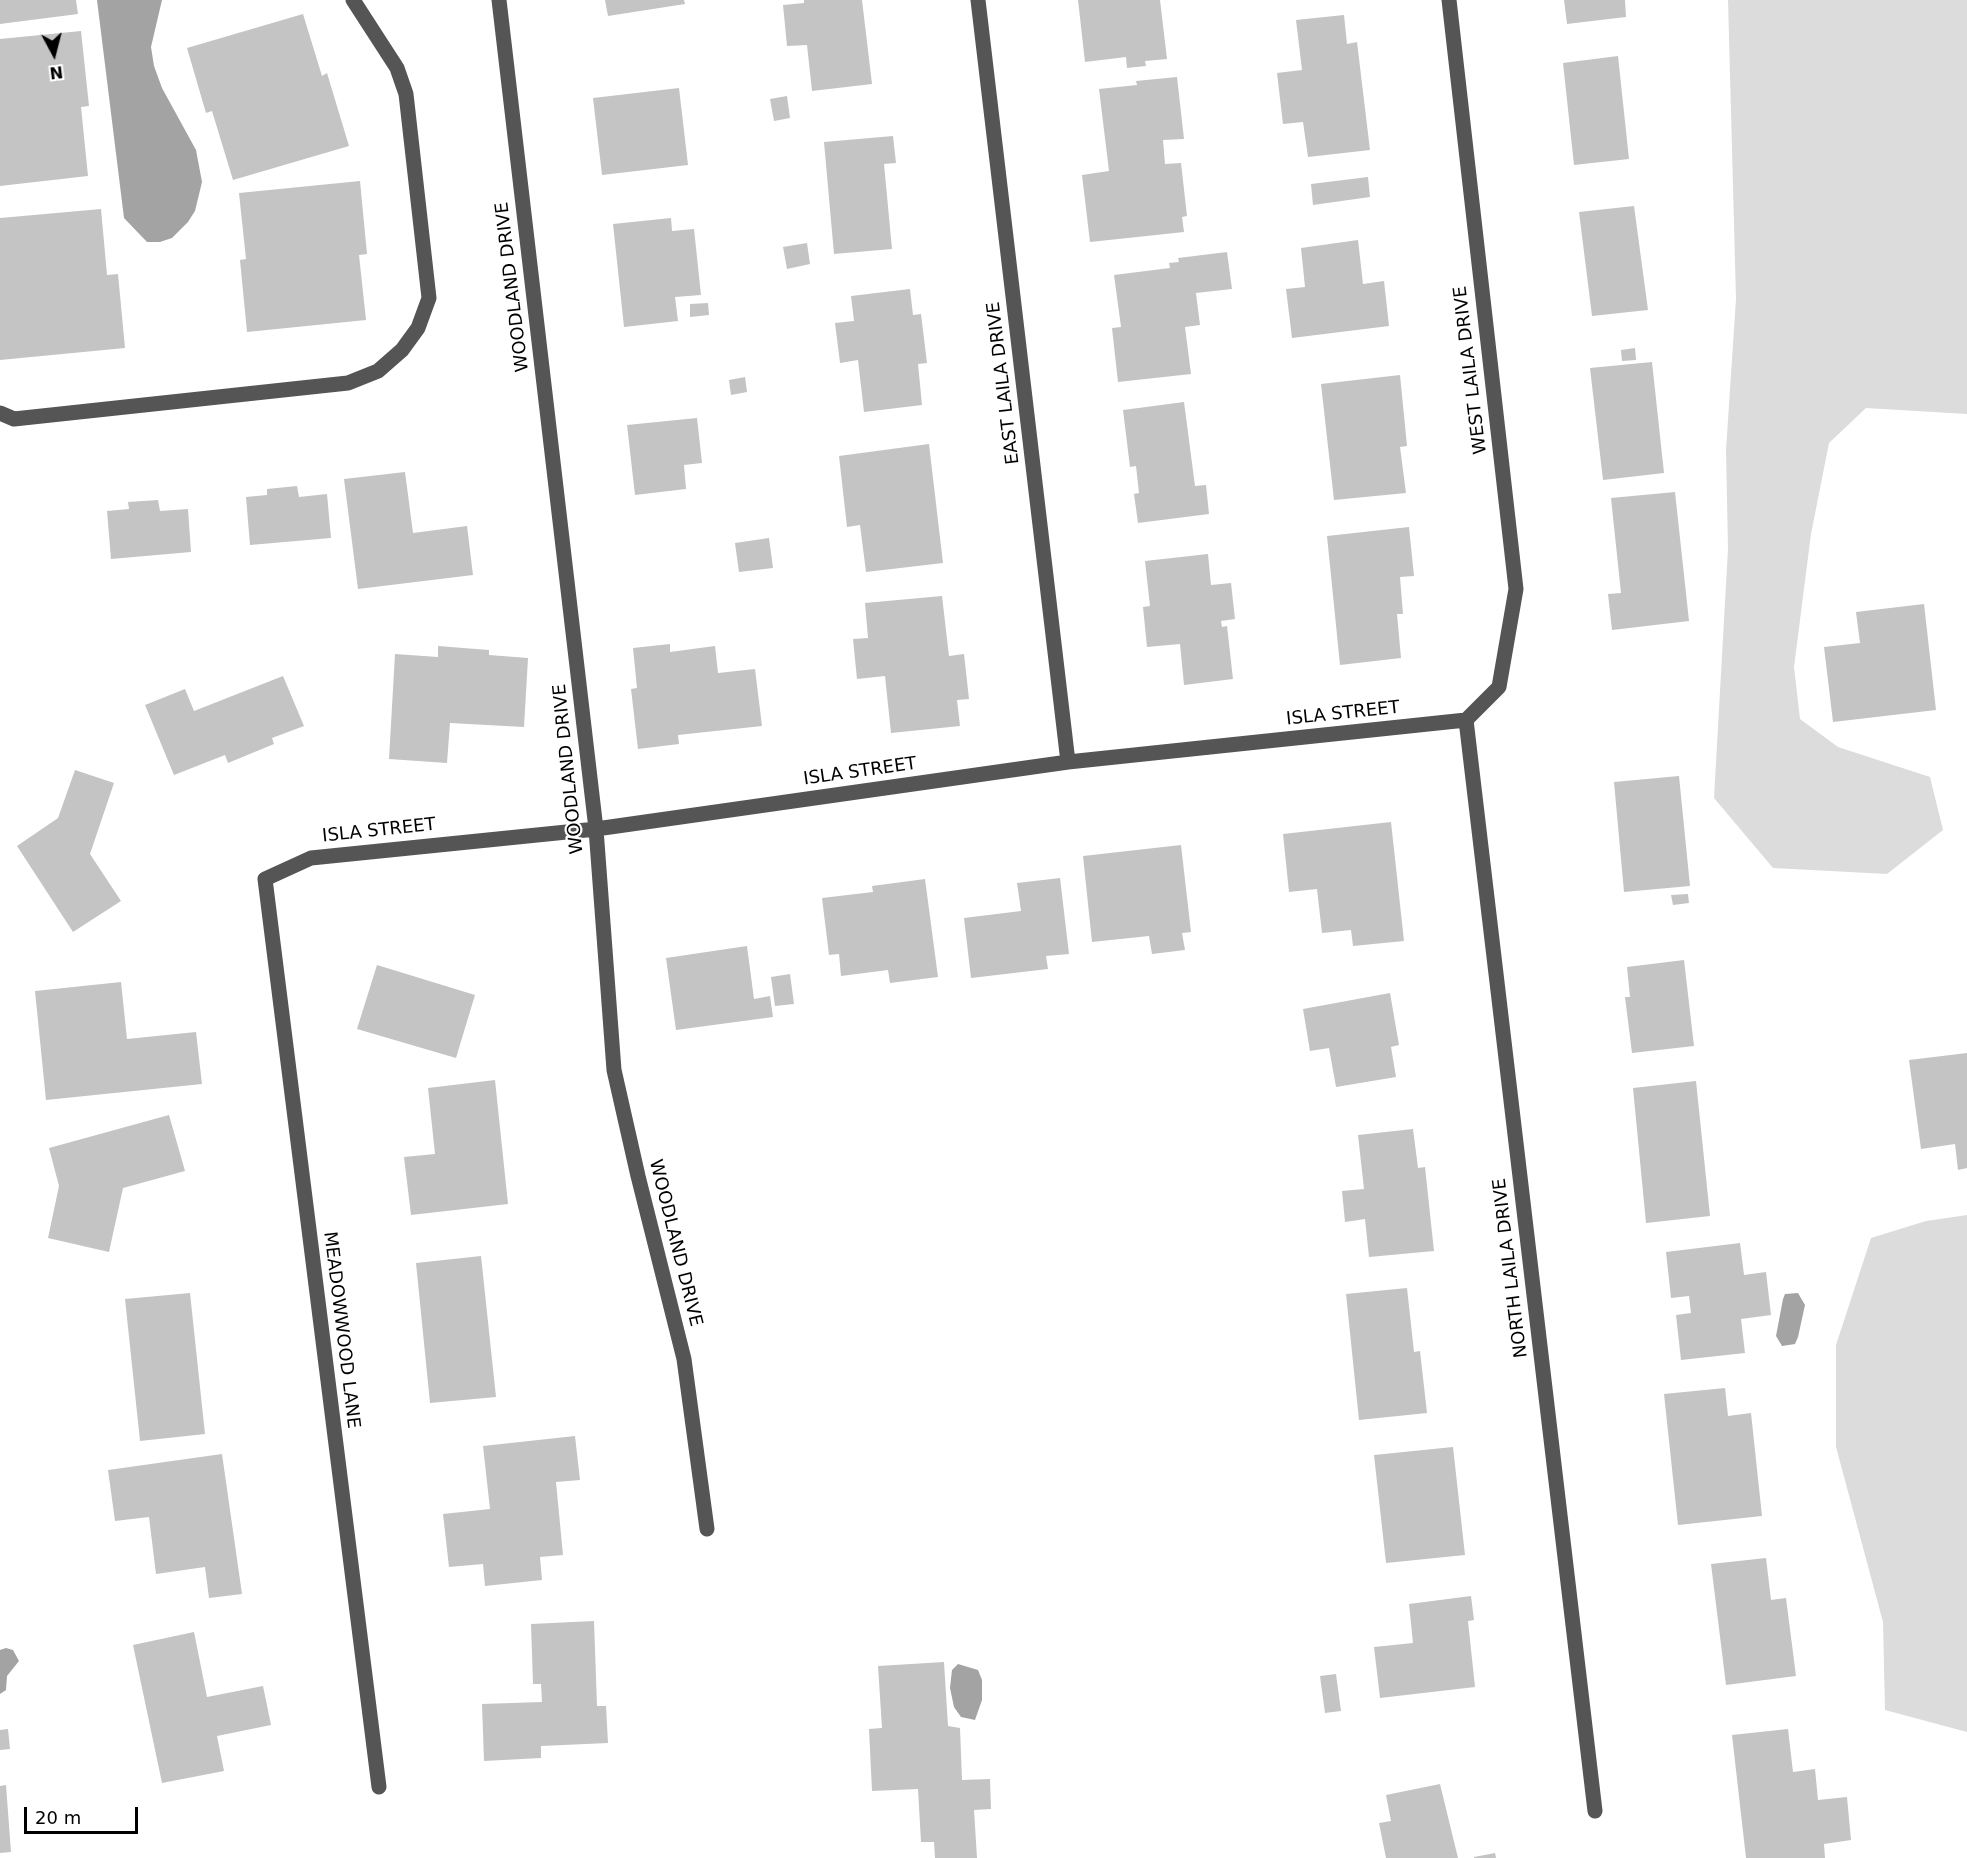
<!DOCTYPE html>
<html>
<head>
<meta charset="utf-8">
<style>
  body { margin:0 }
  #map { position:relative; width:1967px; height:1858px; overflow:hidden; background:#fff; font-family:"DejaVu Sans",sans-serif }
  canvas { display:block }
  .north { position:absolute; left:24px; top:24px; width:60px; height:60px; -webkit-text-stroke:4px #fff; paint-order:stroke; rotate:173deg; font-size:16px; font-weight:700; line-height:24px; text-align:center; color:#000 }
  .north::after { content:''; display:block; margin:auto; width:21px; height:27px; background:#000; clip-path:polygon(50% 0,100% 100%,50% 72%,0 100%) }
  .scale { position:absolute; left:24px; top:1807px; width:114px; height:27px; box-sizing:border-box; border:3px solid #000; border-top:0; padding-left:8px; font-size:18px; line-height:21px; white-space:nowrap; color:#000; -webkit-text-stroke:4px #fff; paint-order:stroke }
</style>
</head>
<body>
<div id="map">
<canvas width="1967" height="1858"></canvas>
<div class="north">N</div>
<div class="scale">20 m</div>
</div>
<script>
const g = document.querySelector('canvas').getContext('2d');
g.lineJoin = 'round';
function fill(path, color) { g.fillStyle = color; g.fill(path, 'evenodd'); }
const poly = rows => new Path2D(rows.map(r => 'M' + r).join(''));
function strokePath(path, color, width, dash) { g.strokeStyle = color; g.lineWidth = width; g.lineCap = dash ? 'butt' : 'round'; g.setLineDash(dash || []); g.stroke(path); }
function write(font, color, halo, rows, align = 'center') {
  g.font = font + ' "DejaVu Sans",sans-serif'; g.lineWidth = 4.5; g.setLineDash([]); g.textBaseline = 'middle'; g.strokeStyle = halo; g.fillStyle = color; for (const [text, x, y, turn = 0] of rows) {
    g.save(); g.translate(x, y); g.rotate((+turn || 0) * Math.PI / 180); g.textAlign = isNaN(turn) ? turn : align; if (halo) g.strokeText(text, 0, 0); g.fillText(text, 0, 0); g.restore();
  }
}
const green = poly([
  [1728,0,1967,0,1967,414,1866,408,1829,443,1811,534,1794,667,1800,719,1838,747,1930,777,1943,830,1887,874,1773,868,1714,798,1728,549,1726,450,1736,299],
  [1967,1215,1967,1732,1885,1710,1883,1622,1836,1447,1836,1345,1871,1238,1926,1221]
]);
const water = poly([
  [97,0,162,0,151,47,154,66,162,88,196,150,202,182,195,211,188,222,172,238,160,242,147,242,124,218],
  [1798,1293,1805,1305,1798,1337,1795,1344,1782,1346,1776,1336,1783,1299,1785,1294],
  [6,1648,13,1650,19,1661,7,1676,6,1690,0,1694,0,1650],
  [958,1664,978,1670,982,1680,982,1700,975,1720,961,1717,954,1707,950,1688,952,1670]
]);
const building = poly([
  [0,0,76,0,78,14,0,24],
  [605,0,684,0,685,4,608,16],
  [804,0,862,0,872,84,812,91,807,45,787,46,783,5,804,3],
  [1078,0,1160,0,1167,59,1145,61,1146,66,1127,68,1126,57,1085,62],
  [1564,0,1625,0,1626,17,1567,24],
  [303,14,322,76,327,73,349,146,233,180,212,111,206,113,187,48],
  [1344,15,1347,44,1357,42,1370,150,1308,157,1303,122,1283,124,1277,73,1302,70,1296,20],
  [81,31,89,106,81,107,88,176,0,186,0,39],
  [1618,56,1629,159,1574,165,1563,63],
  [1177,77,1184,139,1163,140,1165,164,1181,163,1187,216,1182,217,1184,232,1090,242,1082,175,1109,171,1099,89,1137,85,1136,81],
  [679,88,688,165,602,175,593,98],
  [787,96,790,118,774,121,770,99],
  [893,136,896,163,884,164,892,249,834,254,824,142],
  [1368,177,1370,197,1313,205,1311,184],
  [360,181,367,254,359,255,366,320,247,332,240,260,246,259,239,193],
  [1634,206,1648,310,1592,316,1579,212],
  [101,209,107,275,118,274,125,348,0,360,0,218],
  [671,218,672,231,694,229,701,295,675,297,678,321,624,327,613,224],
  [1358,240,1363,284,1384,281,1389,326,1292,338,1286,289,1305,287,1301,248],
  [807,243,810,264,787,269,783,247],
  [1227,252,1232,289,1196,293,1200,325,1185,327,1191,374,1118,382,1112,328,1121,327,1114,275,1170,268,1169,263,1179,262,1178,258],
  [910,289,913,315,921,314,927,363,918,364,922,405,864,412,858,360,840,363,835,323,854,321,851,296],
  [708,303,709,315,690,317,690,304],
  [1635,348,1636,360,1622,361,1621,350],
  [1652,362,1664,473,1603,480,1590,368],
  [1400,375,1407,446,1400,447,1406,493,1334,500,1321,384],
  [745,377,747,392,731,395,729,380],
  [1184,402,1195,486,1206,485,1209,514,1138,523,1134,494,1139,493,1136,466,1130,467,1123,410],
  [697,418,702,463,684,465,686,489,635,495,627,425],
  [929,444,943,563,866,572,860,525,847,527,839,456],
  [405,472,413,533,467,526,473,575,358,589,344,479],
  [297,486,299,497,327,494,331,538,250,545,246,497,267,495,267,489],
  [1675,492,1689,621,1612,630,1608,594,1621,593,1611,498],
  [158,500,160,511,188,509,191,552,111,559,107,511,129,509,128,502],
  [1409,527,1414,576,1400,577,1403,614,1397,614,1401,658,1340,665,1327,536],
  [769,538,773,568,739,572,735,543],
  [1208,554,1211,585,1231,583,1235,619,1221,621,1222,627,1227,626,1233,679,1184,685,1180,644,1147,647,1143,607,1150,606,1145,561],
  [942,596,949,656,964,654,969,699,957,700,960,726,891,733,885,676,857,679,853,639,868,638,865,603],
  [1924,604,1936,710,1833,722,1824,647,1860,643,1856,612],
  [670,644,670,652,715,646,718,673,755,669,762,726,678,735,679,744,638,749,631,689,637,688,633,648],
  [438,646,489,650,489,655,528,658,524,727,450,723,447,763,389,759,395,654,438,657],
  [283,676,304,726,272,738,274,744,228,763,225,755,174,775,145,705,185,689,194,711],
  [75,770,114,783,90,854,121,901,73,932,17,846,58,818],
  [1679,776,1690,886,1624,892,1614,782],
  [1391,822,1404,941,1353,946,1351,930,1322,933,1317,889,1289,892,1283,834],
  [1181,845,1191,932,1182,933,1185,950,1152,954,1149,936,1092,942,1083,856],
  [1060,878,1069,954,1046,956,1048,969,971,978,964,918,1021,911,1017,883],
  [925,879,938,977,890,983,888,970,841,976,839,954,829,955,822,898,873,892,872,886],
  [1688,894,1689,903,1673,905,1671,895],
  [747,946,754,999,770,996,773,1017,676,1030,666,958],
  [1684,960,1694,1046,1632,1053,1625,997,1630,997,1627,967],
  [377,965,475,995,456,1058,357,1029],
  [790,974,794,1004,775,1006,771,977],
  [121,982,127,1039,196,1032,202,1084,46,1100,35,991],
  [1390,993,1399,1045,1391,1047,1396,1077,1336,1087,1329,1048,1310,1051,1303,1009],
  [1967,1053,1967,1168,1958,1170,1955,1144,1921,1149,1909,1060],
  [495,1080,508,1204,411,1215,404,1157,435,1154,428,1088],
  [1696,1081,1710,1216,1646,1223,1633,1088],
  [169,1115,185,1171,123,1188,109,1252,48,1238,59,1186,49,1148],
  [1413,1129,1418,1168,1425,1167,1434,1251,1369,1257,1365,1219,1345,1222,1342,1191,1364,1189,1358,1135],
  [1740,1243,1744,1275,1766,1272,1771,1315,1741,1319,1745,1353,1681,1360,1676,1315,1691,1313,1689,1296,1671,1298,1666,1252],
  [481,1256,496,1397,430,1403,416,1263],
  [1407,1288,1414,1352,1420,1351,1427,1413,1359,1420,1346,1294],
  [190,1293,205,1434,140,1441,125,1299],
  [1725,1388,1728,1416,1751,1413,1762,1516,1678,1525,1664,1394],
  [575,1436,580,1480,556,1482,563,1555,540,1557,542,1580,485,1586,483,1564,449,1567,443,1514,490,1509,483,1446],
  [1453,1447,1465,1555,1386,1563,1374,1455],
  [222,1454,242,1594,209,1598,205,1567,156,1574,149,1517,115,1521,108,1470],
  [1766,1558,1771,1600,1786,1598,1796,1676,1726,1685,1711,1564],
  [1471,1596,1474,1620,1468,1621,1475,1687,1380,1698,1374,1647,1413,1643,1409,1604],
  [594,1621,597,1706,606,1706,608,1743,541,1746,541,1758,484,1761,482,1704,542,1702,541,1684,533,1684,531,1624],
  [194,1632,207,1697,263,1686,271,1725,217,1736,224,1771,162,1783,133,1645],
  [944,1662,948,1726,960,1728,962,1780,990,1779,991,1809,974,1810,977,1858,935,1858,934,1842,921,1842,918,1789,872,1791,869,1729,882,1728,878,1666],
  [1336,1674,1341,1711,1325,1713,1320,1676],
  [8,1729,10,1749,0,1750,0,1730],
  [1788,1729,1793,1772,1815,1769,1818,1800,1847,1797,1851,1840,1824,1844,1825,1858,1746,1858,1732,1735],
  [1440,1784,1458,1858,1386,1858,1379,1823,1391,1821,1386,1795],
  [6,1785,11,1852,0,1853,0,1786],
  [1495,1853,1496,1858,1474,1858,1474,1857]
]);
const minor = poly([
  [499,0,596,829,614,1070,638,1176,684,1359,707,1529],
  [978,0,1068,762],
  [1449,0,1516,589,1499,687,1466,720],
  [0,413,14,419,348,383,378,371,402,350,418,328,429,298,406,94,397,68,353,0],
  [1466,720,1595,1811],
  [379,1787,265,879,311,858,596,829,1068,762,1466,720]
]);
const streetNames = [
  ["WOODLAND DRIVE",513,287,-97],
  ["WEST LAILA DRIVE",1471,370,-97],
  ["EAST LAILA DRIVE",1004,383,-97],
  ["ISLA STREET",1343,714,-6],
  ["WOODLAND DRIVE",569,769,-96],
  ["ISLA STREET",860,772,-8],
  ["ISLA STREET",379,831,-6],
  ["WOODLAND DRIVE",675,1243,76],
  ["NORTH LAILA DRIVE",1511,1268,-97],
  ["MEADOWWOOD LANE",341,1330,83]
];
fill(green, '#dcdcdc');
fill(water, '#a3a3a3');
fill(building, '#c4c4c4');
strokePath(minor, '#555', 15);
write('18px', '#000', '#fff', streetNames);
</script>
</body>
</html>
